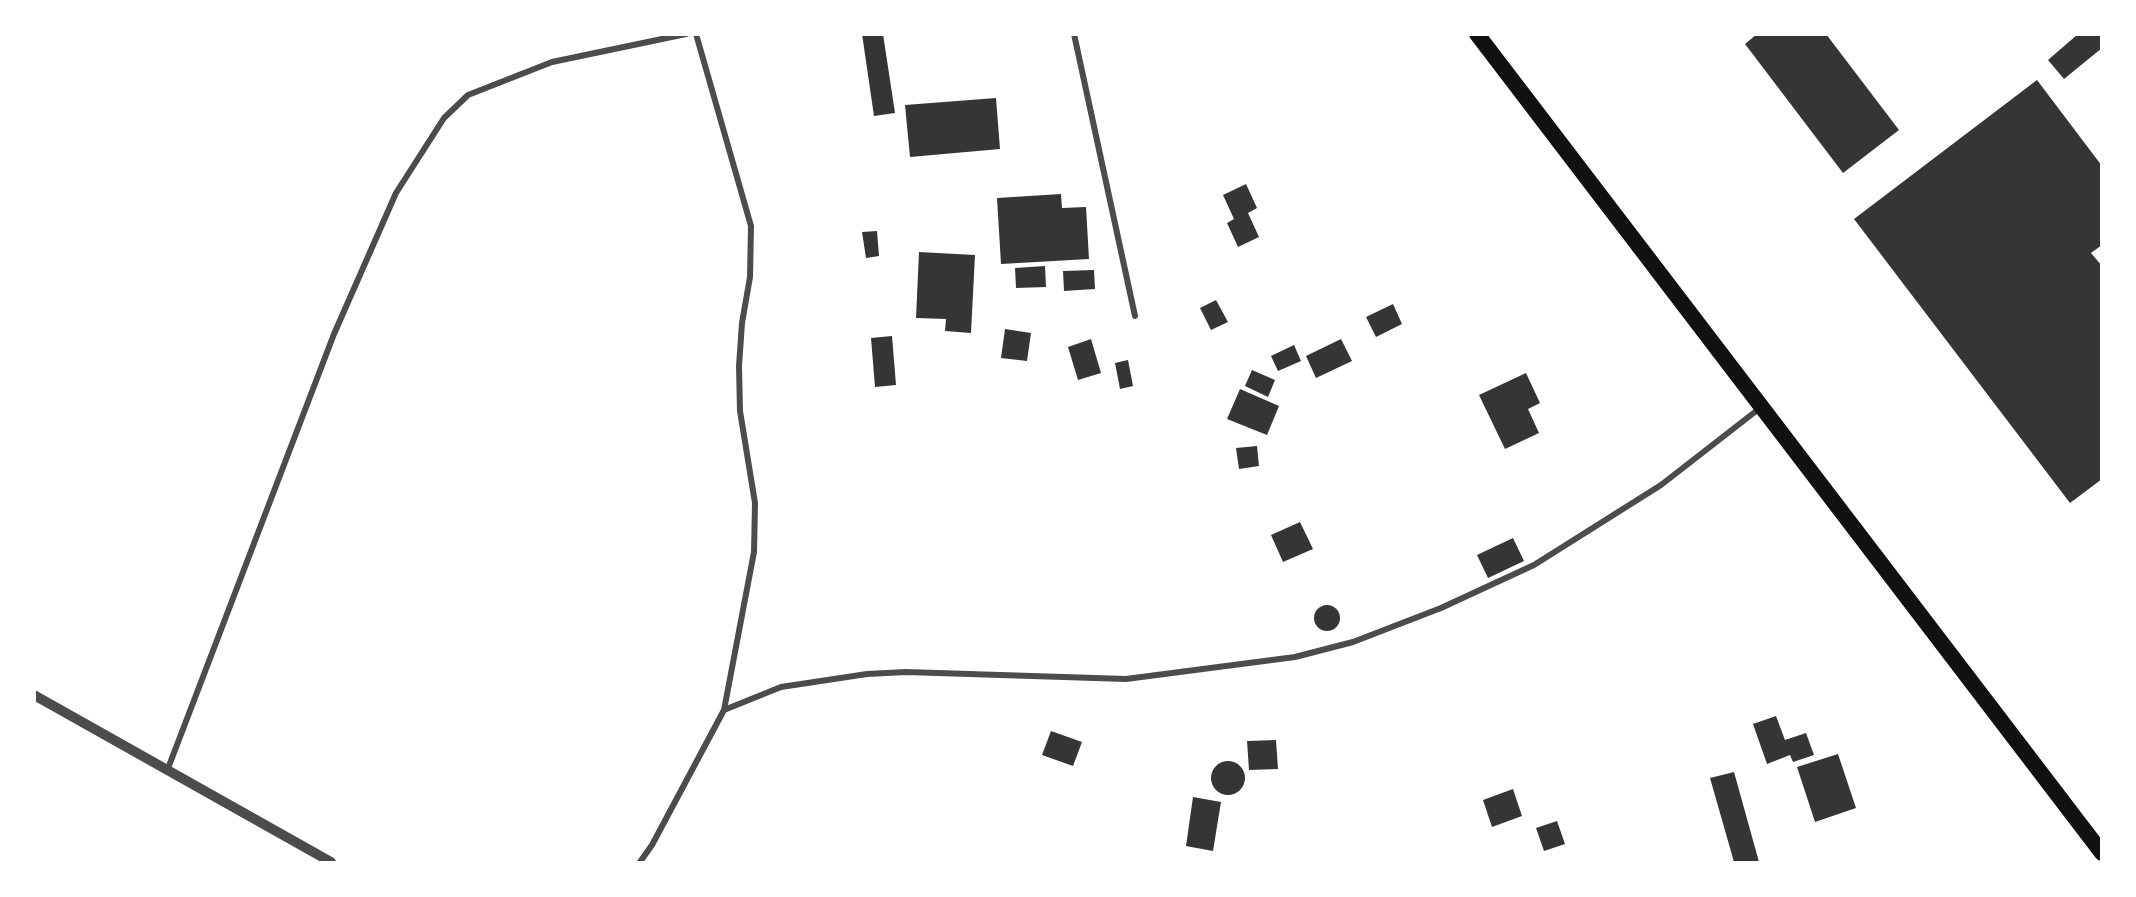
<!DOCTYPE html>
<html>
<head>
<meta charset="utf-8">
<style>
  body { margin:0 }
  #map { position:relative; width:2136px; height:897px; overflow:hidden; background:#fff; font-family:Poppins,sans-serif }
  canvas { display:block }
  .frame { position:absolute; inset:0; border:36px solid #fff; pointer-events:none }
</style>
</head>
<body>
<div id="map">
<canvas width="2136" height="897"></canvas>
<div class="frame"></div>
</div>
<script>
const g = document.querySelector('canvas').getContext('2d');
g.lineJoin = 'round';
function fill(path, color) { g.fillStyle = color; g.fill(path, 'evenodd'); }
const poly = rows => new Path2D(rows.map(r => 'M' + r).join(''));
function strokePath(path, color, width, dash) { g.strokeStyle = color; g.lineWidth = width; g.lineCap = dash ? 'butt' : 'round'; g.setLineDash(dash || []); g.stroke(path); }
const building = poly([
  [862,34,883,34,895,113,874,116],
  [1757,34,1826,34,1899,130,1843,173,1745,44],
  [2078,34,2102,34,2102,48,2064,79,2048,60],
  [2037,80,2102,166,2102,245,2091,253,2102,266,2102,479,2070,503,1854,219],
  [996,98,1000,149,910,157,905,105],
  [1246,184,1257,208,1248,213,1259,237,1238,247,1227,223,1234,219,1223,195],
  [1061,194,1062,208,1086,207,1089,259,1001,264,997,198],
  [877,231,879,256,866,258,862,232],
  [919,252,975,255,971,333,945,331,946,319,916,318],
  [1045,266,1046,287,1016,288,1015,268],
  [1094,270,1095,289,1064,291,1063,271],
  [1216,300,1228,322,1211,330,1200,308],
  [1393,304,1402,324,1376,337,1366,317],
  [1005,329,1031,333,1027,361,1001,358],
  [892,336,896,385,875,387,871,338],
  [1091,339,1101,373,1078,380,1068,347],
  [1341,339,1352,361,1316,378,1306,356],
  [1294,345,1301,361,1278,371,1271,356],
  [1128,360,1133,386,1120,389,1115,363],
  [1252,370,1275,380,1268,397,1245,386],
  [1526,373,1540,403,1528,409,1539,433,1505,449,1479,395],
  [1240,389,1279,406,1267,435,1227,419],
  [1257,446,1259,466,1239,469,1236,448],
  [1300,522,1313,549,1283,562,1271,535],
  [1513,538,1524,561,1488,578,1477,555],
  '1314 618a13 13 0 1 1 26 0a13 13 0 1 1-26 0Z',
  [1776,716,1785,740,1806,733,1814,755,1793,762,1790,755,1767,764,1753,724],
  [1051,731,1082,742,1073,766,1042,755],
  [1276,740,1278,769,1249,770,1247,741],
  [1838,754,1856,808,1815,822,1797,767],
  '1211 778a17 17 0 1 1 34 0a17 17 0 1 1-34 0Z',
  [1734,772,1759,862,1734,862,1710,778],
  [1513,789,1522,816,1492,827,1483,800],
  [1193,797,1221,802,1213,851,1186,846],
  [1557,821,1565,844,1544,851,1536,828]
]);
const minor = poly([
  [1074,34,1135,316],
  [724,710,781,687,867,674,906,672,1126,679,1295,657,1353,642,1441,608,1534,565,1661,485,1760,408],
  [167,771,334,334,396,193,444,118,468,95,552,62,686,34],
  [640,862,652,845,724,710,754,552,755,503,740,411,739,366,742,323,750,277,751,226,696,34]
]);
const tertiary = poly([
  [34,695,331,862]
]);
const trunk = poly([
  [1477,34,2102,853]
]);
fill(building, '#353535');
strokePath(minor, '#4c4c4c', 6);
strokePath(tertiary, '#4c4c4c', 10);
strokePath(trunk, '#111', 16);
</script>
</body>
</html>
